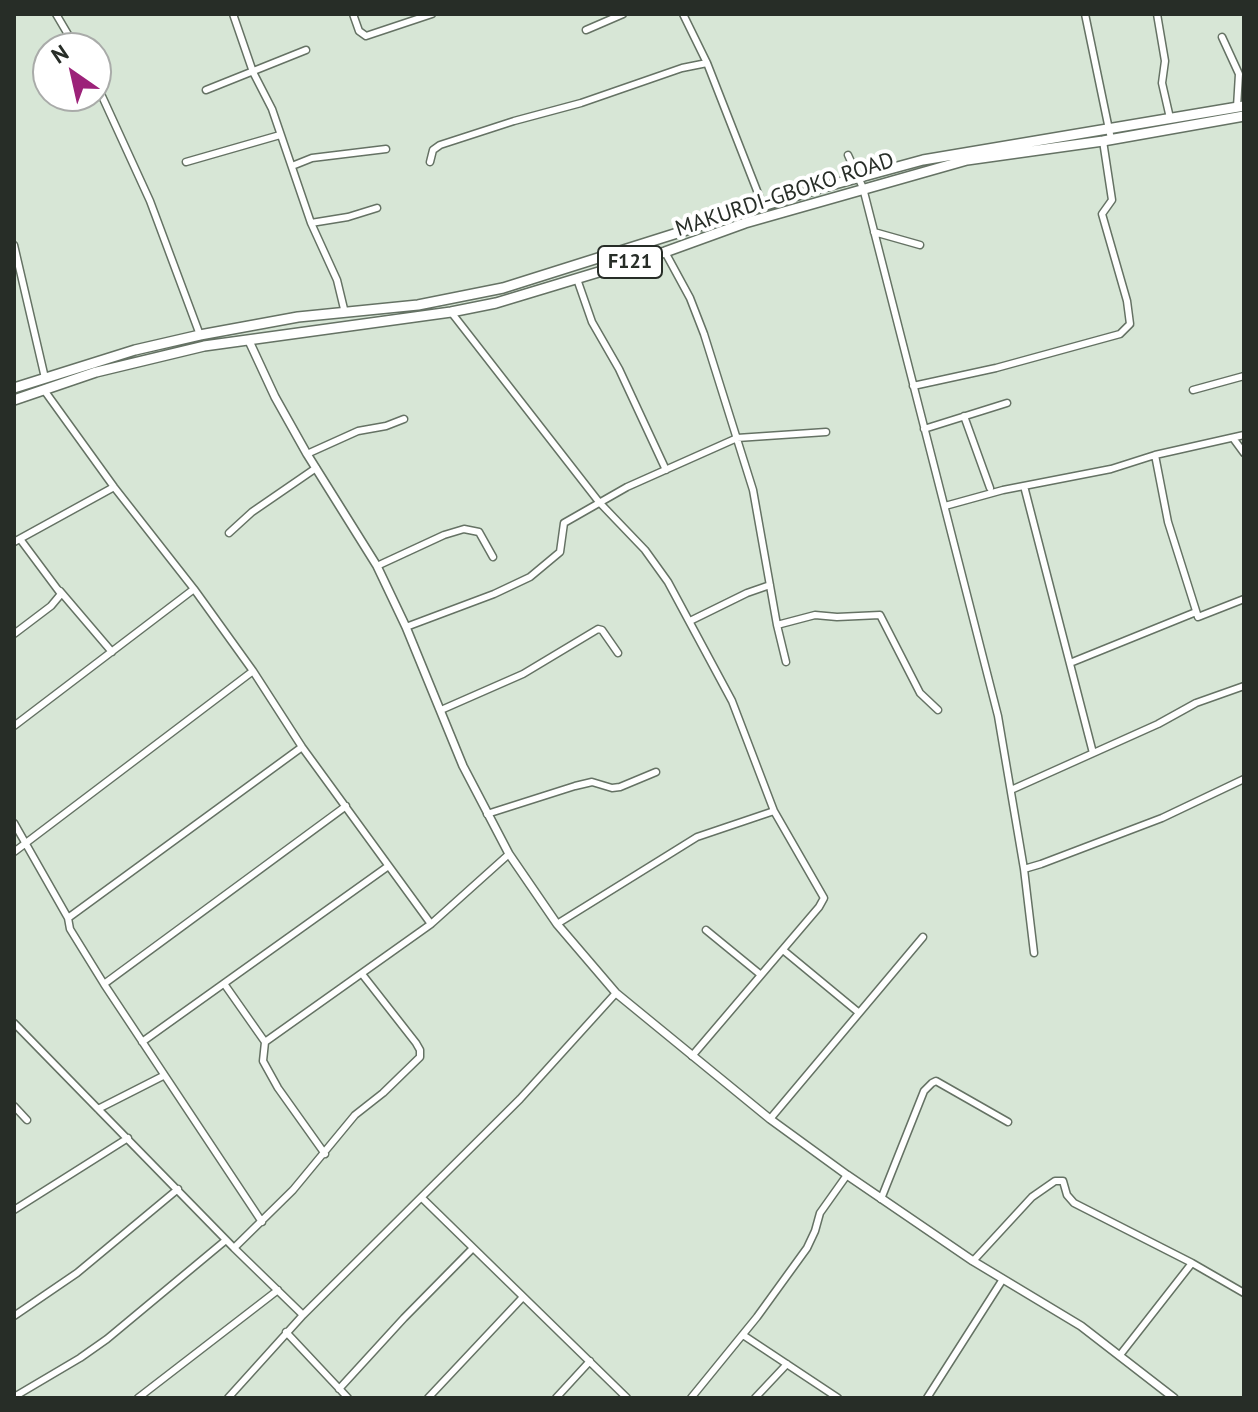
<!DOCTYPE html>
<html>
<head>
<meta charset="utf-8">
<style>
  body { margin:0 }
  #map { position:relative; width:1258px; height:1412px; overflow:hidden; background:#d7e6d6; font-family:"PT Sans",sans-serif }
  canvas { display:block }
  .frame { position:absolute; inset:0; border:16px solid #272d27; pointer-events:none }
  .north { position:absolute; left:32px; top:32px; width:80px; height:80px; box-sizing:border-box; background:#fff; border:2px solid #a9aba9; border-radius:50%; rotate:326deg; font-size:22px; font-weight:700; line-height:32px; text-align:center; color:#272d27 }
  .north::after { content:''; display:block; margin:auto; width:28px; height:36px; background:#9c2279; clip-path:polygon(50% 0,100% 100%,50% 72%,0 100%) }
</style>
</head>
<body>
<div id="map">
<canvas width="1258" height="1412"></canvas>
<div class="frame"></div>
<div class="north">N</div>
</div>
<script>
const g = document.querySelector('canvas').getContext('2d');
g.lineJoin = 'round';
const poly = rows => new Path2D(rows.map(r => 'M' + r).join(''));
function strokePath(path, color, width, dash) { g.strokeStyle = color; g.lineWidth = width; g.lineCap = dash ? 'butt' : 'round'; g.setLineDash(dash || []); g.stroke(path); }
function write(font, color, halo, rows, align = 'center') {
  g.font = font + ' "PT Sans",sans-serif'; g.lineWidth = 8; g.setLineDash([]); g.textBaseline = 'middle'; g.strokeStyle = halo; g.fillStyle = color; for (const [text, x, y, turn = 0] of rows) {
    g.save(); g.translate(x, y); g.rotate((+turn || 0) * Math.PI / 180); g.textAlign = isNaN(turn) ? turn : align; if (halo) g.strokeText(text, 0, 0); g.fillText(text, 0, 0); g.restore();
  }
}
const minor = poly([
  [56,14,76,48],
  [233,14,253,72,272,109,311,223,337,280,345,313],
  [353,14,359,31,366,36,432,14],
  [683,14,707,63,763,206],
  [1085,14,1111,139],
  [1157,14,1165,61,1162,83,1170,118],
  [586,30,623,14],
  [1222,37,1239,74,1237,107],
  [96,83,150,201,200,335],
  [206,90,306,50],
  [848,155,863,188,998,716,1024,869,1034,953],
  [186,162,280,135],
  [430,162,433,150,440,145,514,121,581,103,682,68,707,63],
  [292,166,312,158,386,149],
  [311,223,348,217,377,208],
  [874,232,920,245],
  [14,245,45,378],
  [665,252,690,298,704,334,753,490,777,625,786,662],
  [577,279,592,322,619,369,666,470],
  [451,312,599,502,645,550,668,582,732,701,774,811,824,898,819,907,692,1056],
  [913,386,996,368,1120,334,1130,324,1127,301,1102,214,1112,200,1103,141],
  [44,390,114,487,194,589,253,671,302,747,431,924],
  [1193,390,1244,376],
  [964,416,990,488],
  [924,429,1007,403],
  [1233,438,1244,453],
  [307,454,358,431,386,426,404,419],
  [1155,455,1168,522,1198,617,1244,599],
  [1024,486,1093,753],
  [945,506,1003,490,1111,469,1155,455,1244,435],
  [229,533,252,512,316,468],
  [14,542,114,487],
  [377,566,444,535,464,529,479,532,493,557],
  [60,591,112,652],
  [690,621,747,593,770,585],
  [777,625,815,615,837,617,880,615,920,693,938,710],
  [406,627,494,594,530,577,560,552,564,523,627,487,737,438,826,432],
  [14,634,51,606,61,594,20,539],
  [1070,663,1196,612],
  [441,710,523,674,598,629,602,630,618,653],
  [14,726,194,589],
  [1011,790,1158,724,1196,703,1244,686],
  [487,814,575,786,592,782,612,788,620,787,656,772],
  [14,823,68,918,70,929,104,984,262,1222],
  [14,852,253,671],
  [1024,869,1041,864,1162,818,1244,779],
  [68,918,302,747],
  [557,924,697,837,774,811],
  [706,930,761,975],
  [783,950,858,1012],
  [104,984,346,806],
  [225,985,265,1042,263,1061,278,1088,325,1154],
  [14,1023,234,1248,303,1315],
  [142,1042,387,867],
  [265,1042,431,924,509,854],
  [14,1106,27,1120],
  [98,1109,163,1076],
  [770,1119,923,937],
  [422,1198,627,1398],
  [881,1199,924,1091,932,1083,936,1081,1008,1122],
  [14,1210,128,1138],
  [234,1248,293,1190,355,1115,383,1093,420,1057,420,1050,416,1043,362,974],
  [973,1261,1032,1197,1055,1181,1063,1181,1067,1195,1074,1203,1192,1263,1244,1293],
  [14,1316,77,1273,178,1189],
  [286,1332,348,1398],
  [743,1335,838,1398],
  [1120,1355,1192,1263],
  [339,1389,404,1318,473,1248],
  [14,1397,80,1358,107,1339,226,1240],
  [138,1398,278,1290],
  [228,1398,303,1315,520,1099,616,993],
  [428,1398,523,1297],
  [556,1398,590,1361],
  [691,1398,757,1317,807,1248,815,1231,820,1213,847,1175],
  [755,1398,787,1364],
  [927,1398,1003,1279]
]);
const tertiary = poly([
  [249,341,275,397,307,454,377,566,406,627,463,766,509,854,557,924,616,993,770,1119,847,1175,973,1261,1081,1326,1174,1398]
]);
const primary = poly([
  [14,388,135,350,200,335,298,317,418,305,503,288,820,188,923,160,1244,106],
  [14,400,96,372,204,346,451,312,496,303,665,252,745,223,967,160,1103,141,1244,116]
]);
const shields = [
  [630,262,64]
];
const shieldNames = [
  ["F121",630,262]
];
const streetNames = [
  ["MAKURDI-GBOKO ROAD",785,195,-18]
];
strokePath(minor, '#657264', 9);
strokePath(tertiary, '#657264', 10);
strokePath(primary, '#657264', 12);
strokePath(minor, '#fff', 6);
strokePath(tertiary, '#fff', 7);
strokePath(primary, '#fff', 9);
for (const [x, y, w] of shields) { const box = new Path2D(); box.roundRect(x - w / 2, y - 16, w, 32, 6); g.fillStyle = '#fff'; g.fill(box); strokePath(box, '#272d27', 2); }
write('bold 20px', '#272d27', null, shieldNames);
write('22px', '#272d27', '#fff', streetNames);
</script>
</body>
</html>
